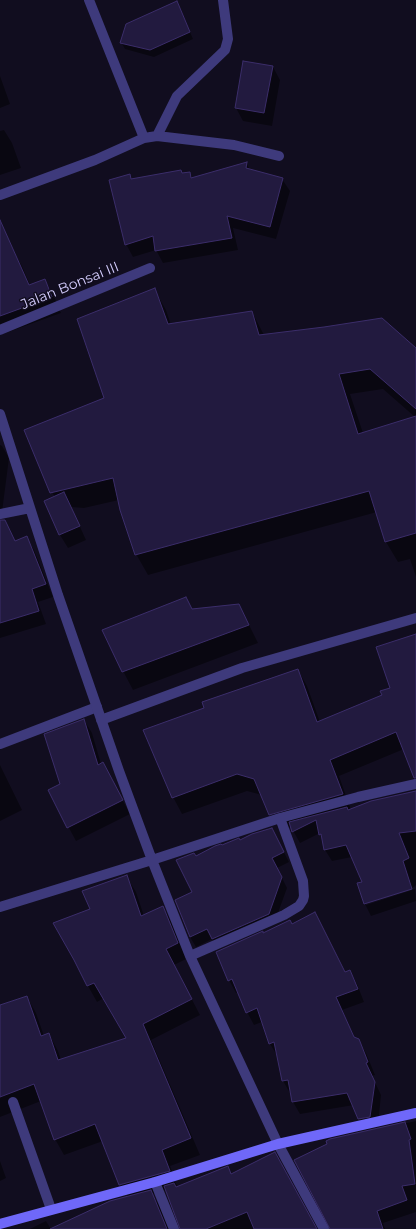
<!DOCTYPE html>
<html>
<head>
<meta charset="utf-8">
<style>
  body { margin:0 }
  canvas { display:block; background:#110d1f }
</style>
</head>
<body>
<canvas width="416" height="1229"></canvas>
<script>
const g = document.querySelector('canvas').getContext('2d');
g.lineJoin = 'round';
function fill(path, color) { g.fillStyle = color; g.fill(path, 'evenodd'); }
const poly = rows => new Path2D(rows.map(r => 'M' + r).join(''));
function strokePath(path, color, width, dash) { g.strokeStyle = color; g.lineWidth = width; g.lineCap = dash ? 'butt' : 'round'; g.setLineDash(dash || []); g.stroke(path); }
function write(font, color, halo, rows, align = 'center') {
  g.font = font + ' Montserrat,sans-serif'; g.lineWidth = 3; g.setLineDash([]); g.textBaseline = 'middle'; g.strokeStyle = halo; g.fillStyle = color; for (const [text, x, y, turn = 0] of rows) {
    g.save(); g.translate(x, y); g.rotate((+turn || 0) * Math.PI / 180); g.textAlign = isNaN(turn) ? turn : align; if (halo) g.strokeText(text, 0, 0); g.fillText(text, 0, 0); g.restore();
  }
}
const shadow = poly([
  [177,2,193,39,154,57,125,49,121,42],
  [273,67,280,80,272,126,243,121,236,108],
  [0,76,10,104,0,108],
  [4,130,12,143,21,168,0,175,0,131],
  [246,163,251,171,282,179,290,191,276,239,233,228,238,250,163,263,156,250,133,257,126,244,129,175,132,180,190,173,193,179],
  [12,250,22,266,30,285,45,280,54,296,61,313,0,335,0,255],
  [154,289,166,310,171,325,252,312,264,335,416,349,416,577,410,559,398,562,386,542,377,512,148,575,136,554,119,500,84,508,71,507,86,540,68,548,60,535,45,502,55,497,47,484,105,398],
  [383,389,415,417,363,433,350,394],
  [0,445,2,446,9,458,1,520,5,521,11,532,10,532,16,546,26,537,34,550,53,597,38,602,46,624,0,638],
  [239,605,258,643,133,690,123,671,192,610],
  [416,635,416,777,404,749,339,776,351,810,416,792,416,885,414,887,366,903,366,905,415,889,416,901,371,916,365,904,358,884,363,882,352,857,332,861,325,850,323,840,320,833,300,843,291,827,280,831,270,814,262,795,247,791,182,814,173,797,206,708,298,670,307,686,320,722,383,696,391,688,377,647,404,638,405,639],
  [84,720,92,733,101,764,110,777,130,814,76,841,49,791,61,785],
  [0,765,22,810,0,821],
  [277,839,289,862,277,868,287,888,274,924,218,949,212,939,196,947,190,937,176,901,193,892,196,858,240,841],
  [126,876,136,892,144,916,163,907,172,923,186,959,174,965,200,1015,151,1040,200,1155,170,1166,174,1176,168,1166,166,1167,178,1187,231,1175,316,1229,181,1229,166,1190,152,1194,159,1205,169,1229,52,1229,128,1197,120,1184,103,1141,64,1155,55,1139,41,1101,0,1117,0,1006,27,997,36,1013,44,1036,49,1034,58,1051,61,1060,127,1038,104,998,97,1002,88,986,91,909],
  [291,925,322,926,346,973,350,971,357,984,364,1002,342,1010,355,1039,358,1040,366,1053,375,1075,372,1076,381,1095,378,1125,366,1130,354,1105,300,1114,293,1102,292,1093,290,1093,283,1081,278,1057,270,1044,262,1022,254,1025,247,1012,238,992,236,993,229,980,263,932,263,934],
  [416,1121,416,1212,383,1223,385,1229,333,1229,328,1144,331,1140],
  [0,1161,6,1178,0,1181],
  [46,1221,51,1229,30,1229]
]);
const building = poly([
  [177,1,190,32,150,50,120,43,126,24,177,1],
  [243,61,273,66,264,113,235,108,243,61],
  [247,162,246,168,283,178,270,227,227,216,232,238,155,251,153,236,125,245,109,180,130,174,131,179,181,170,182,173,190,172,191,178,247,162],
  [0,220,29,285,45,279,52,297,0,316,0,220],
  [155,288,168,324,252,311,259,335,324,327,382,318,416,348,416,409,370,369,339,374,358,434,416,416,416,533,385,542,369,491,135,555,120,510,113,478,50,493,24,430,104,398,77,319,155,288],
  [64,492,80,526,59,535,44,501,64,492],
  [0,520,5,520,15,541,27,536,46,584,32,589,39,611,0,623,0,520],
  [186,597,192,609,239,604,249,625,122,672,102,630,186,597],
  [416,634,416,778,414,778,396,732,330,760,343,794,269,815,254,779,237,774,172,798,143,730,204,708,202,702,298,669,317,722,382,695,380,691,390,688,376,647,416,634],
  [84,719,98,765,103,762,123,800,67,828,48,790,60,784,44,734,84,719],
  [416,791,416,831,399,833,409,858,403,861,412,889,364,904,357,883,362,882,346,845,324,850,321,834,319,835,316,820,292,832,289,822,347,807,348,810,371,801,416,791],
  [272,828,284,852,272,858,282,877,269,914,212,939,207,929,190,937,175,900,192,892,176,860,194,853,196,856,215,846,221,844,222,845,239,838,240,840,252,834,272,828],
  [127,875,141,916,163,906,178,943,166,949,192,999,143,1024,191,1138,162,1150,170,1171,119,1185,95,1124,54,1140,34,1084,0,1097,0,1005,27,996,41,1036,49,1033,58,1060,126,1038,94,983,87,986,74,960,53,923,90,909,82,891,127,875],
  [315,912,345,972,350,970,358,989,336,997,354,1037,359,1039,368,1062,366,1063,375,1082,370,1117,358,1119,347,1093,292,1102,288,1080,282,1081,274,1042,269,1044,257,1008,246,1013,232,979,228,981,216,952,263,931,263,933,290,920,292,924,315,912],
  [405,1122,411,1139,409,1140,415,1184,402,1186,407,1200,377,1211,383,1229,330,1229,294,1160,327,1144,326,1141,330,1139,405,1122],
  [275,1152,317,1229,254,1229,247,1212,206,1229,180,1229,164,1186,174,1183,176,1187,228,1166,231,1174,275,1152],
  [151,1190,167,1229,50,1229,110,1201,151,1190]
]);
const lane = poly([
  [0,330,150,268],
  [0,744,97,707]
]);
const street = poly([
  [89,0,144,138],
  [157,136,177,96,225,50,228,39,223,0],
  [0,195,95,160,144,138,157,136,234,145,279,156],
  [0,414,58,595,119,771,152,860,190,956,278,1144,324,1229],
  [0,514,30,508],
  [101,720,242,668,416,618],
  [0,907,152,860,280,818,358,797,416,784],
  [190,956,284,915,299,906,303,900,304,896,303,881,280,818],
  [13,1102,51,1209],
  [155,1182,174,1229]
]);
const secondary = poly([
  [0,1224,155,1182,278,1144,416,1113]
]);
const streetNames = [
  ["Jalan Bonsai III",70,286,-22]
];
fill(shadow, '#0007');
fill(building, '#221a3f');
strokePath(building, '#3b2d6a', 1);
strokePath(lane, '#3e3a7c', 10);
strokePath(street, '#3e3a7c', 10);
strokePath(secondary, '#6f68f9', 10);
write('14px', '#d4cdfd', '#110d1f', streetNames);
</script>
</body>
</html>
